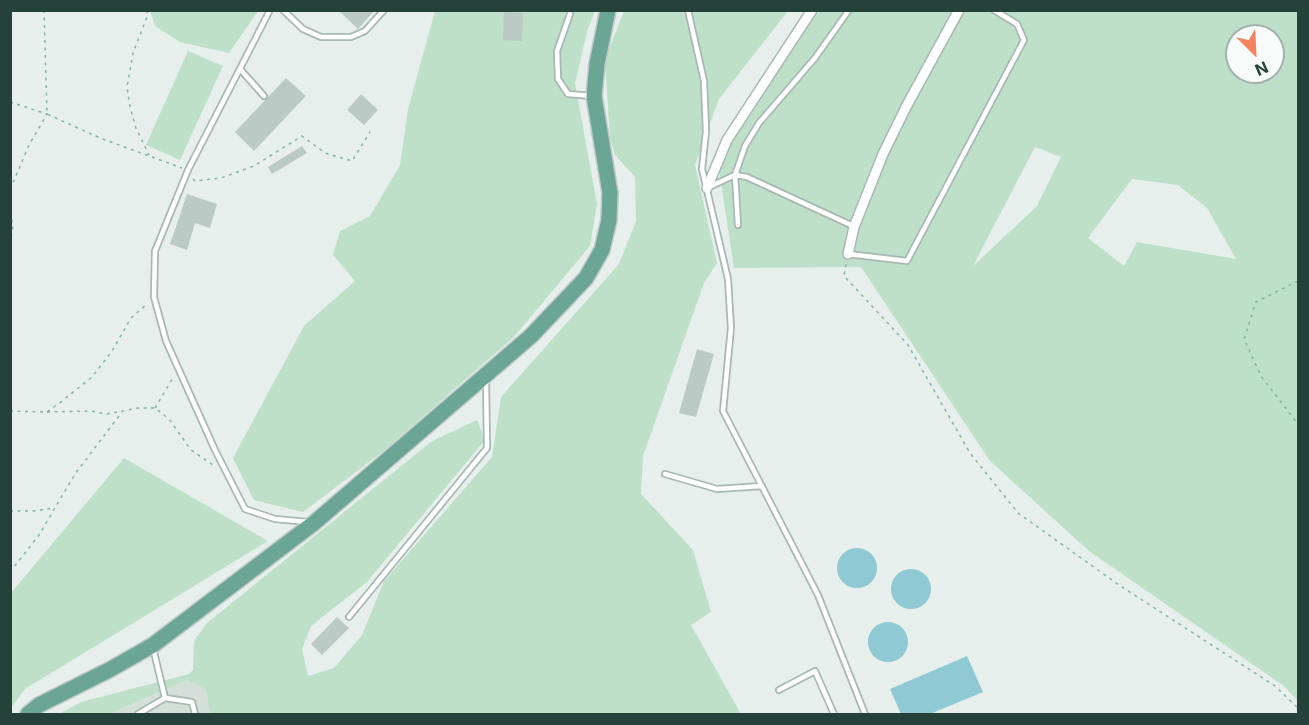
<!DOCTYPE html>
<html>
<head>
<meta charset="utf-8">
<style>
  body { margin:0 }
  #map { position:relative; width:1309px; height:725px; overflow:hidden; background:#e6efeb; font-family:Inter,sans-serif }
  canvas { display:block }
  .frame { position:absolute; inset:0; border:12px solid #24423a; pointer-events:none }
  .north { position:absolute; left:1225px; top:24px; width:60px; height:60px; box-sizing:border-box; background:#f7fbf9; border:2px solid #a3b1ad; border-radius:50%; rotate:156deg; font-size:16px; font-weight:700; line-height:24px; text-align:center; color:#24423a }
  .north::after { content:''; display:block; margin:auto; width:21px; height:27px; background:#f4845f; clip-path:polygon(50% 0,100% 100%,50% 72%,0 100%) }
</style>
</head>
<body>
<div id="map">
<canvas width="1309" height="725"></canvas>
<div class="frame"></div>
<div class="north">N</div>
</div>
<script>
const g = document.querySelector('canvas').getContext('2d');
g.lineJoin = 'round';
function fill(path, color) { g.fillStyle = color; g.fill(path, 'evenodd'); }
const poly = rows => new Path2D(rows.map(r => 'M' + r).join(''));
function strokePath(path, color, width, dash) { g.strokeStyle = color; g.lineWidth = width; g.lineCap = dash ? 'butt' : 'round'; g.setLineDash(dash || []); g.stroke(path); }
const built = poly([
  [187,680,206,690,210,714,110,714]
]);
const green = poly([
  [150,11,150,10,258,11,229,53,180,42,155,26],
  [435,11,595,11,588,28,575,83,597,204,590,246,514,337,385,450,303,512,254,500,233,458,304,326,355,281,333,255,340,231,370,216,400,165,408,109],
  [624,11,788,11,719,99,695,165,717,263,704,283,643,456,641,494,693,550,711,612,691,625,741,714,210,714,206,690,187,680,110,714,59,714,81,702,189,674,193,670,194,641,207,623,432,441,477,420,485,440,367,582,311,626,302,649,308,676,334,668,362,635,384,581,492,457,501,397,619,264,636,221,635,177,615,155,610,138,605,60],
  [817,11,1298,11,1298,701,1284,686,1089,551,990,461,861,267,734,268,718,163],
  [1237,36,1273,36,1273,72,1237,72],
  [1035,147,1061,157,1037,206,973,266],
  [1132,179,1178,185,1207,208,1236,259,1137,242,1124,266,1088,238],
  [188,51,223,66,180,160,146,145],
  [124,458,268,541,25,689,11,708,11,593]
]);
const water = poly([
  '837 568a20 20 0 1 1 40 0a20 20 0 1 1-40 0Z',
  '891 589a20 20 0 1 1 40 0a20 20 0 1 1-40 0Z',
  '868 642a20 20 0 1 1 40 0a20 20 0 1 1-40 0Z',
  [967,656,983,692,930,714,901,714,890,689]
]);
const building = poly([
  [338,10,375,10,358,29],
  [504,12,523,13,522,41,503,40],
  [286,78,306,96,254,151,235,132],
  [361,94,378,110,364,125,347,110],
  [302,146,307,153,272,174,268,167],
  [187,194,217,204,210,228,195,223,187,250,170,244],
  [697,349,714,354,696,417,679,413],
  [337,617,349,628,322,655,311,644]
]);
const path = poly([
  [44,10,47,114,100,138,182,168],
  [147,10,147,17,133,53,127,87,130,107,136,128,149,155],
  [10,102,47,114,29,145,10,190],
  [193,179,195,181,221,178,254,166,302,136,325,153,352,161,370,132],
  [10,212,13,226,10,244],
  [846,264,844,276,908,345,970,453,1018,513,1119,585,1275,686,1298,708],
  [1298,281,1256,302,1244,339,1261,376,1298,424],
  [155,408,174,376],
  [10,411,47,412,62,401,92,377,112,351,131,318,147,304],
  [47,412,90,411,107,414,138,408,155,408,169,419,191,450,216,467],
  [10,511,33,511,54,508],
  [10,572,39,535,75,474,122,412]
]);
const lane = poly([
  [270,10,188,170,155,251,154,297,166,341,215,450,245,509,275,519,308,522],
  [283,10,303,29,321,37,351,37,365,31,384,10],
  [688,10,704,81,706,131,702,169,728,279,731,328,723,411,818,595,865,714],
  [570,14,557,51,558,79,568,94,592,96],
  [240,69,264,96],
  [709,187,735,175,745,146,759,123,815,58,849,10],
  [738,225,735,175,747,177,853,226],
  [848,254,907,261,1024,40,1017,24,994,10],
  [665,474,717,489,762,486],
  [349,617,487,448,486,380],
  [153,648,165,698,192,702,195,714],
  [779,690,815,671,834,714],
  [138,714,165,698]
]);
const street = poly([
  [707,188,727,140,812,10],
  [848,254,854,227,883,154,906,107,959,10]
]);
const primary = poly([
  [28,714,39,705,111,669,153,645,314,523,531,336,586,278,602,250,609,220,610,193,594,96,597,64,608,10]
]);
fill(built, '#d4dfda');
fill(green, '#bfe0c8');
fill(water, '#8ec9d4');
fill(building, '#bbcac4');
strokePath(lane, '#a8b8b2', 8);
strokePath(street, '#a8b8b2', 12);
strokePath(primary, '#c2cac8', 18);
strokePath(path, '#86b3a5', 1.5, [3, 4.5]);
strokePath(lane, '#fff', 4.5);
strokePath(street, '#fff', 9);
strokePath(primary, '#6aa596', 15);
</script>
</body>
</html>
